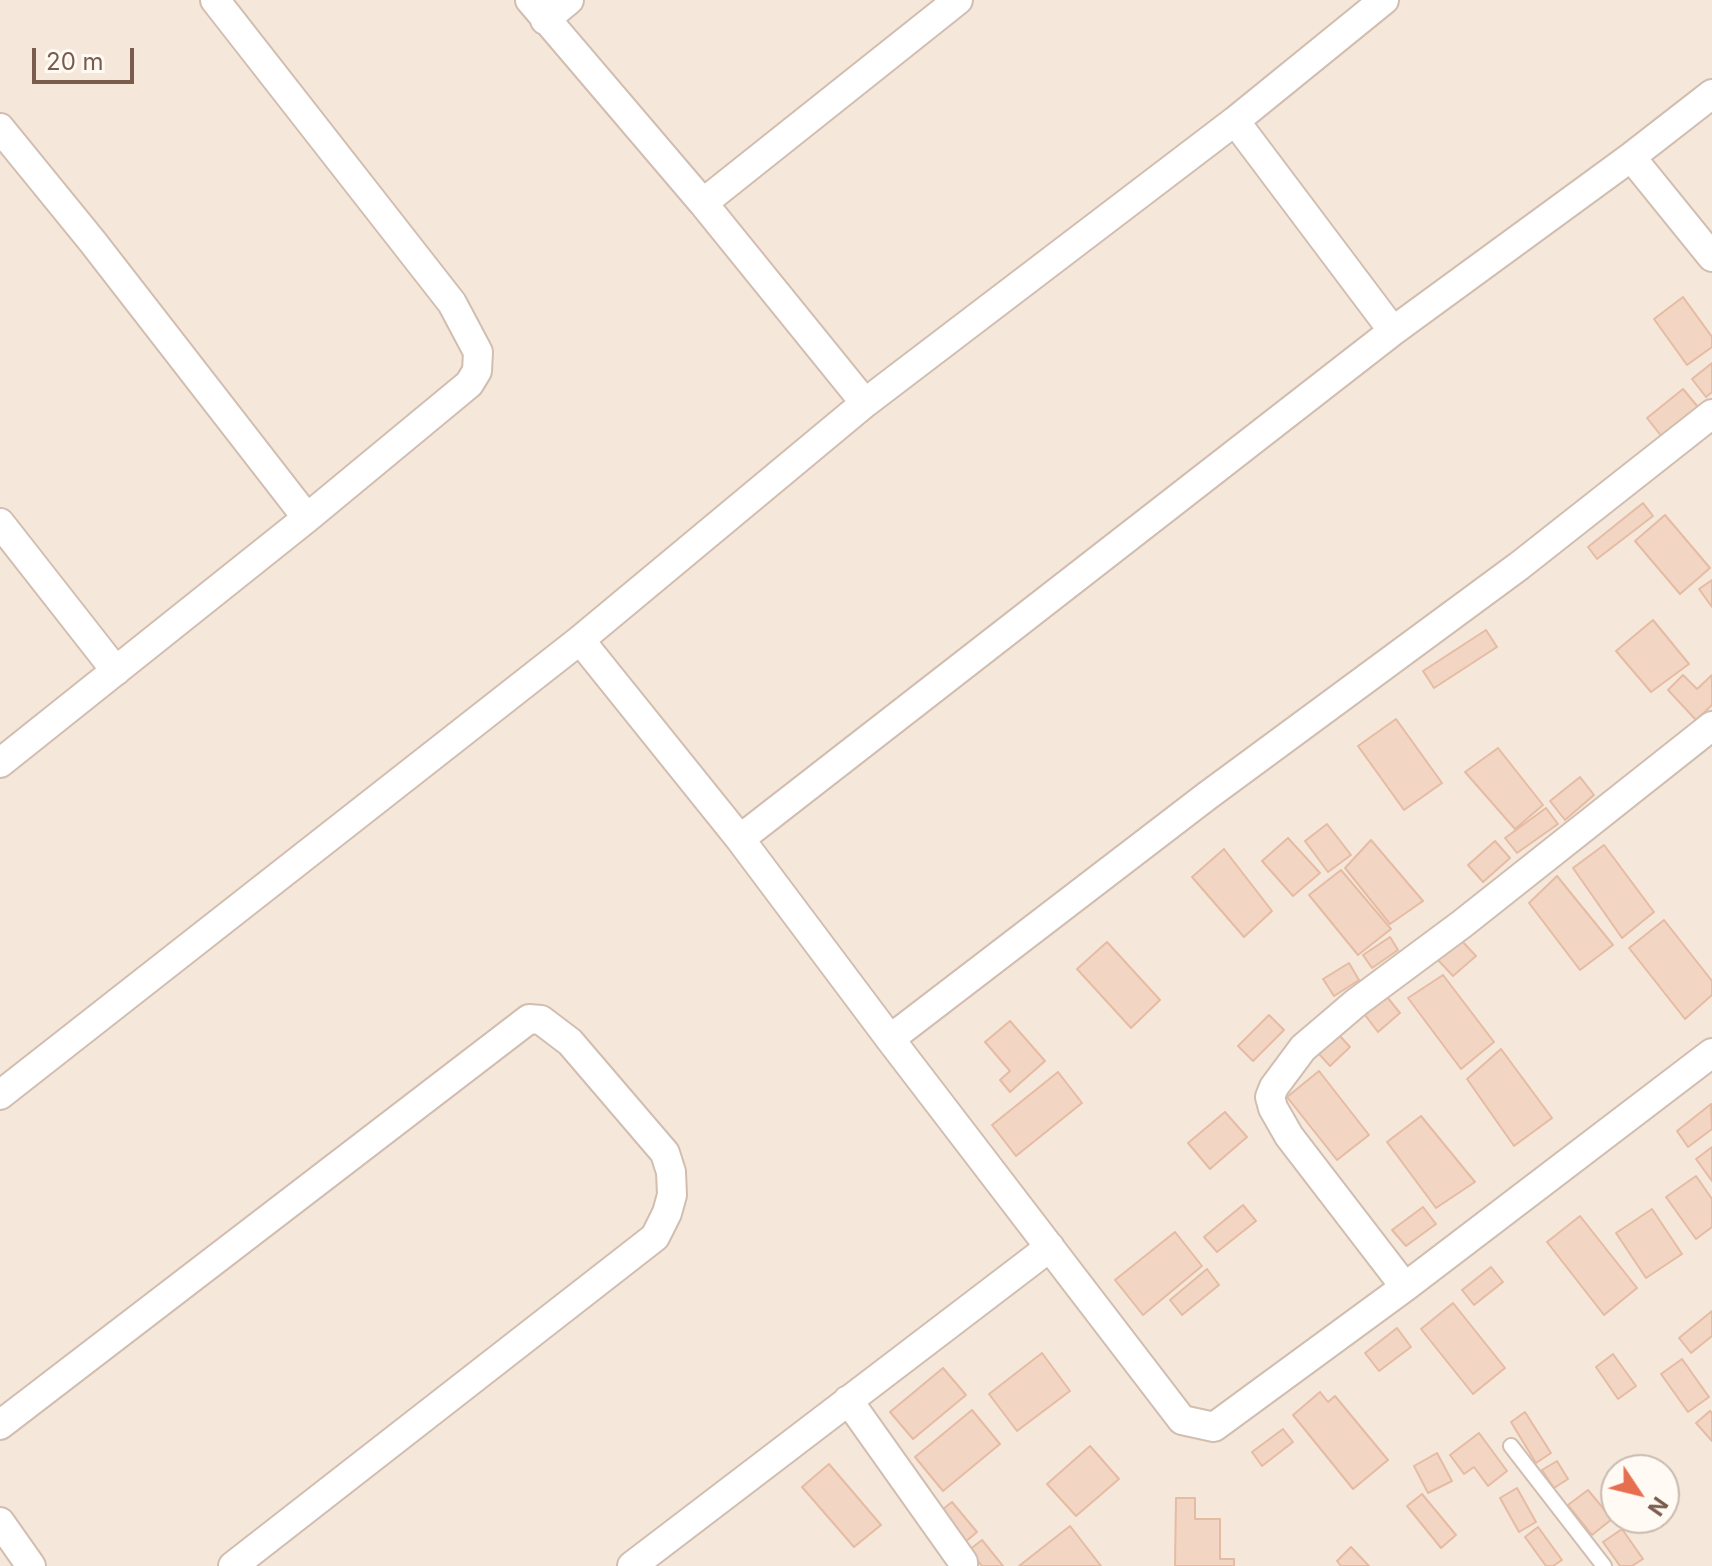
<!DOCTYPE html>
<html>
<head>
<meta charset="utf-8">
<style>
  body { margin:0 }
  #map { position:relative; width:1712px; height:1566px; overflow:hidden; background:#fdf6ec; font-family:Inter,sans-serif }
  canvas { display:block }
  .north { position:absolute; left:1600px; top:1454px; width:80px; height:80px; box-sizing:border-box; background:#fffaf3; border:2px solid #cabbb1; border-radius:50%; rotate:125deg; font-size:22px; font-weight:700; line-height:32px; text-align:center; color:#7a5c4d }
  .north::after { content:''; display:block; margin:auto; width:28px; height:36px; background:#e76f51; clip-path:polygon(50% 0,100% 100%,50% 72%,0 100%) }
  .scale { position:absolute; left:32px; top:48px; width:102px; height:36px; box-sizing:border-box; border:4px solid #7a5c4d; border-top:0; padding-left:10px; font-size:24px; line-height:28px; white-space:nowrap; color:#7a5c4d; -webkit-text-stroke:6px #fffaf3; paint-order:stroke }
</style>
</head>
<body>
<div id="map">
<canvas width="1712" height="1566"></canvas>
<div class="north">N</div>
<div class="scale">20 m</div>
</div>
<script>
const g = document.querySelector('canvas').getContext('2d');
g.lineJoin = 'round';
function fill(path, color) { g.fillStyle = color; g.fill(path, 'evenodd'); }
const poly = rows => new Path2D(rows.map(r => 'M' + r).join(''));
function strokePath(path, color, width, dash) { g.strokeStyle = color; g.lineWidth = width; g.lineCap = dash ? 'butt' : 'round'; g.setLineDash(dash || []); g.stroke(path); }
const residential = poly([
  [0,0,1712,0,1712,1566,0,1566],
  [1616,1470,1664,1470,1664,1518,1616,1518]
]);
const building = poly([
  [1683,297,1712,337,1712,347,1687,365,1654,319,1683,297],
  [1712,363,1712,392,1706,397,1692,379,1712,363],
  [1683,389,1698,407,1662,437,1647,418,1683,389],
  [1643,503,1653,516,1597,559,1588,547,1643,503],
  [1665,515,1710,568,1680,594,1635,541,1665,515],
  [1712,580,1712,607,1699,589,1712,580],
  [1653,620,1689,664,1651,692,1616,651,1653,620],
  [1486,630,1497,647,1434,688,1423,671,1486,630],
  [1683,675,1697,689,1712,675,1712,705,1696,720,1668,690,1683,675],
  [1396,719,1442,783,1404,810,1358,746,1396,719],
  [1498,748,1543,805,1515,829,1465,772,1498,748],
  [1580,777,1594,795,1565,820,1550,801,1580,777],
  [1546,808,1558,824,1517,853,1505,838,1546,808],
  [1327,824,1351,855,1328,872,1305,841,1327,824],
  [1288,838,1320,873,1293,896,1262,861,1288,838],
  [1371,840,1423,901,1390,924,1345,868,1371,840],
  [1495,841,1510,858,1483,882,1468,865,1495,841],
  [1604,845,1654,912,1622,938,1573,868,1604,845],
  [1224,849,1272,911,1244,937,1192,877,1224,849],
  [1341,870,1391,929,1358,955,1309,895,1341,870],
  [1557,876,1613,945,1580,970,1529,903,1557,876],
  [1664,920,1712,981,1712,995,1685,1019,1629,948,1664,920],
  [1390,937,1398,950,1372,968,1363,955,1390,937],
  [1460,939,1476,956,1453,976,1437,959,1460,939],
  [1107,942,1160,1000,1131,1028,1077,969,1107,942],
  [1349,963,1359,980,1334,996,1323,979,1349,963],
  [1443,975,1494,1042,1461,1069,1408,998,1443,975],
  [1387,997,1400,1013,1378,1032,1365,1015,1387,997],
  [1269,1015,1284,1030,1253,1061,1238,1046,1269,1015],
  [1010,1021,1045,1061,1010,1092,1000,1080,1010,1071,985,1042,1010,1021],
  [1339,1035,1350,1047,1330,1066,1319,1054,1339,1035],
  [1501,1049,1552,1118,1514,1146,1467,1079,1501,1049],
  [1319,1071,1369,1135,1337,1160,1287,1097,1319,1071],
  [1058,1072,1082,1103,1016,1156,992,1125,1058,1072],
  [1711,1104,1712,1129,1688,1147,1677,1131,1711,1104],
  [1225,1112,1247,1137,1210,1169,1188,1143,1225,1112],
  [1421,1116,1475,1182,1436,1208,1387,1142,1421,1116],
  [1712,1147,1712,1181,1696,1159,1712,1147],
  [1696,1176,1712,1199,1712,1227,1696,1239,1666,1197,1696,1176],
  [1243,1205,1256,1221,1217,1252,1204,1237,1243,1205],
  [1423,1207,1436,1224,1406,1246,1392,1230,1423,1207],
  [1652,1209,1682,1254,1646,1278,1616,1233,1652,1209],
  [1580,1216,1637,1288,1604,1315,1547,1242,1580,1216],
  [1175,1232,1202,1266,1143,1315,1115,1280,1175,1232],
  [1491,1267,1503,1282,1474,1305,1462,1290,1491,1267],
  [1207,1269,1219,1285,1182,1315,1170,1300,1207,1269],
  [1453,1303,1505,1368,1473,1394,1421,1329,1453,1303],
  [1712,1311,1712,1336,1691,1353,1679,1338,1712,1311],
  [1397,1328,1411,1347,1379,1371,1365,1353,1397,1328],
  [1042,1353,1070,1391,1017,1431,989,1394,1042,1353],
  [1613,1354,1636,1386,1618,1399,1596,1367,1613,1354],
  [1682,1359,1709,1397,1688,1412,1661,1374,1682,1359],
  [943,1368,966,1395,913,1439,890,1412,943,1368],
  [1320,1392,1328,1402,1335,1396,1388,1460,1353,1489,1293,1415,1320,1392],
  [972,1410,1000,1444,943,1491,915,1457,972,1410],
  [1710,1411,1712,1413,1712,1441,1696,1423,1710,1411],
  [1525,1412,1551,1453,1536,1463,1511,1422,1525,1412],
  [1283,1429,1293,1442,1262,1466,1252,1452,1283,1429],
  [1479,1433,1507,1471,1488,1486,1474,1467,1464,1474,1450,1455,1479,1433],
  [1090,1446,1119,1479,1076,1516,1047,1484,1090,1446],
  [1437,1453,1452,1481,1428,1493,1414,1466,1437,1453],
  [1557,1461,1568,1479,1554,1488,1542,1470,1557,1461],
  [829,1464,881,1525,854,1547,802,1487,829,1464],
  [1517,1488,1536,1522,1519,1532,1500,1498,1517,1488],
  [1588,1490,1612,1519,1592,1535,1568,1505,1588,1490],
  [1422,1494,1456,1535,1441,1548,1407,1506,1422,1494],
  [1176,1498,1195,1498,1195,1519,1220,1519,1220,1559,1234,1559,1234,1566,1175,1566,1176,1498],
  [952,1502,977,1532,963,1544,938,1513,952,1502],
  [1070,1526,1101,1566,1019,1566,1070,1526],
  [1538,1527,1562,1560,1553,1566,1546,1566,1525,1537,1538,1527],
  [1622,1529,1643,1559,1632,1566,1620,1566,1603,1542,1622,1529],
  [982,1540,1003,1566,982,1566,969,1550,982,1540],
  [1351,1547,1369,1566,1341,1566,1337,1561,1351,1547]
]);
const service = poly([
  [1511,1446,1604,1566]
]);
const minor = poly([
  [530,0,703,203,865,403],
  [545,20,569,0],
  [1235,121,1393,331],
  [0,128,92,241,307,518],
  [1631,157,1712,257],
  [703,203,958,0],
  [0,523,116,671],
  [580,640,740,839,890,1039,1182,1420,1214,1427,1405,1287,1712,1053],
  [0,763,307,518,469,384,477,371,478,352,452,303,215,0],
  [740,839,1393,331,1631,157,1712,94],
  [890,1039,1207,796,1519,566,1712,414],
  [0,1095,580,640,865,403,1235,121,1384,0],
  [1405,1287,1289,1136,1273,1108,1270,1097,1274,1087,1303,1048,1357,1002,1462,924,1712,726],
  [848,1400,963,1562,963,1566],
  [0,1425,529,1019,541,1020,570,1042,665,1153,671,1172,672,1195,667,1213,655,1237,233,1566],
  [0,1522,31,1566],
  [632,1566,1050,1247]
]);
fill(residential, '#f5e8da');
fill(building, '#f3d5c3');
strokePath(building, '#e6bba3', 2);
strokePath(service, '#d1beb0', 18);
strokePath(minor, '#d1beb0', 32);
strokePath(service, '#fff', 14);
strokePath(minor, '#fff', 28);
</script>
</body>
</html>
